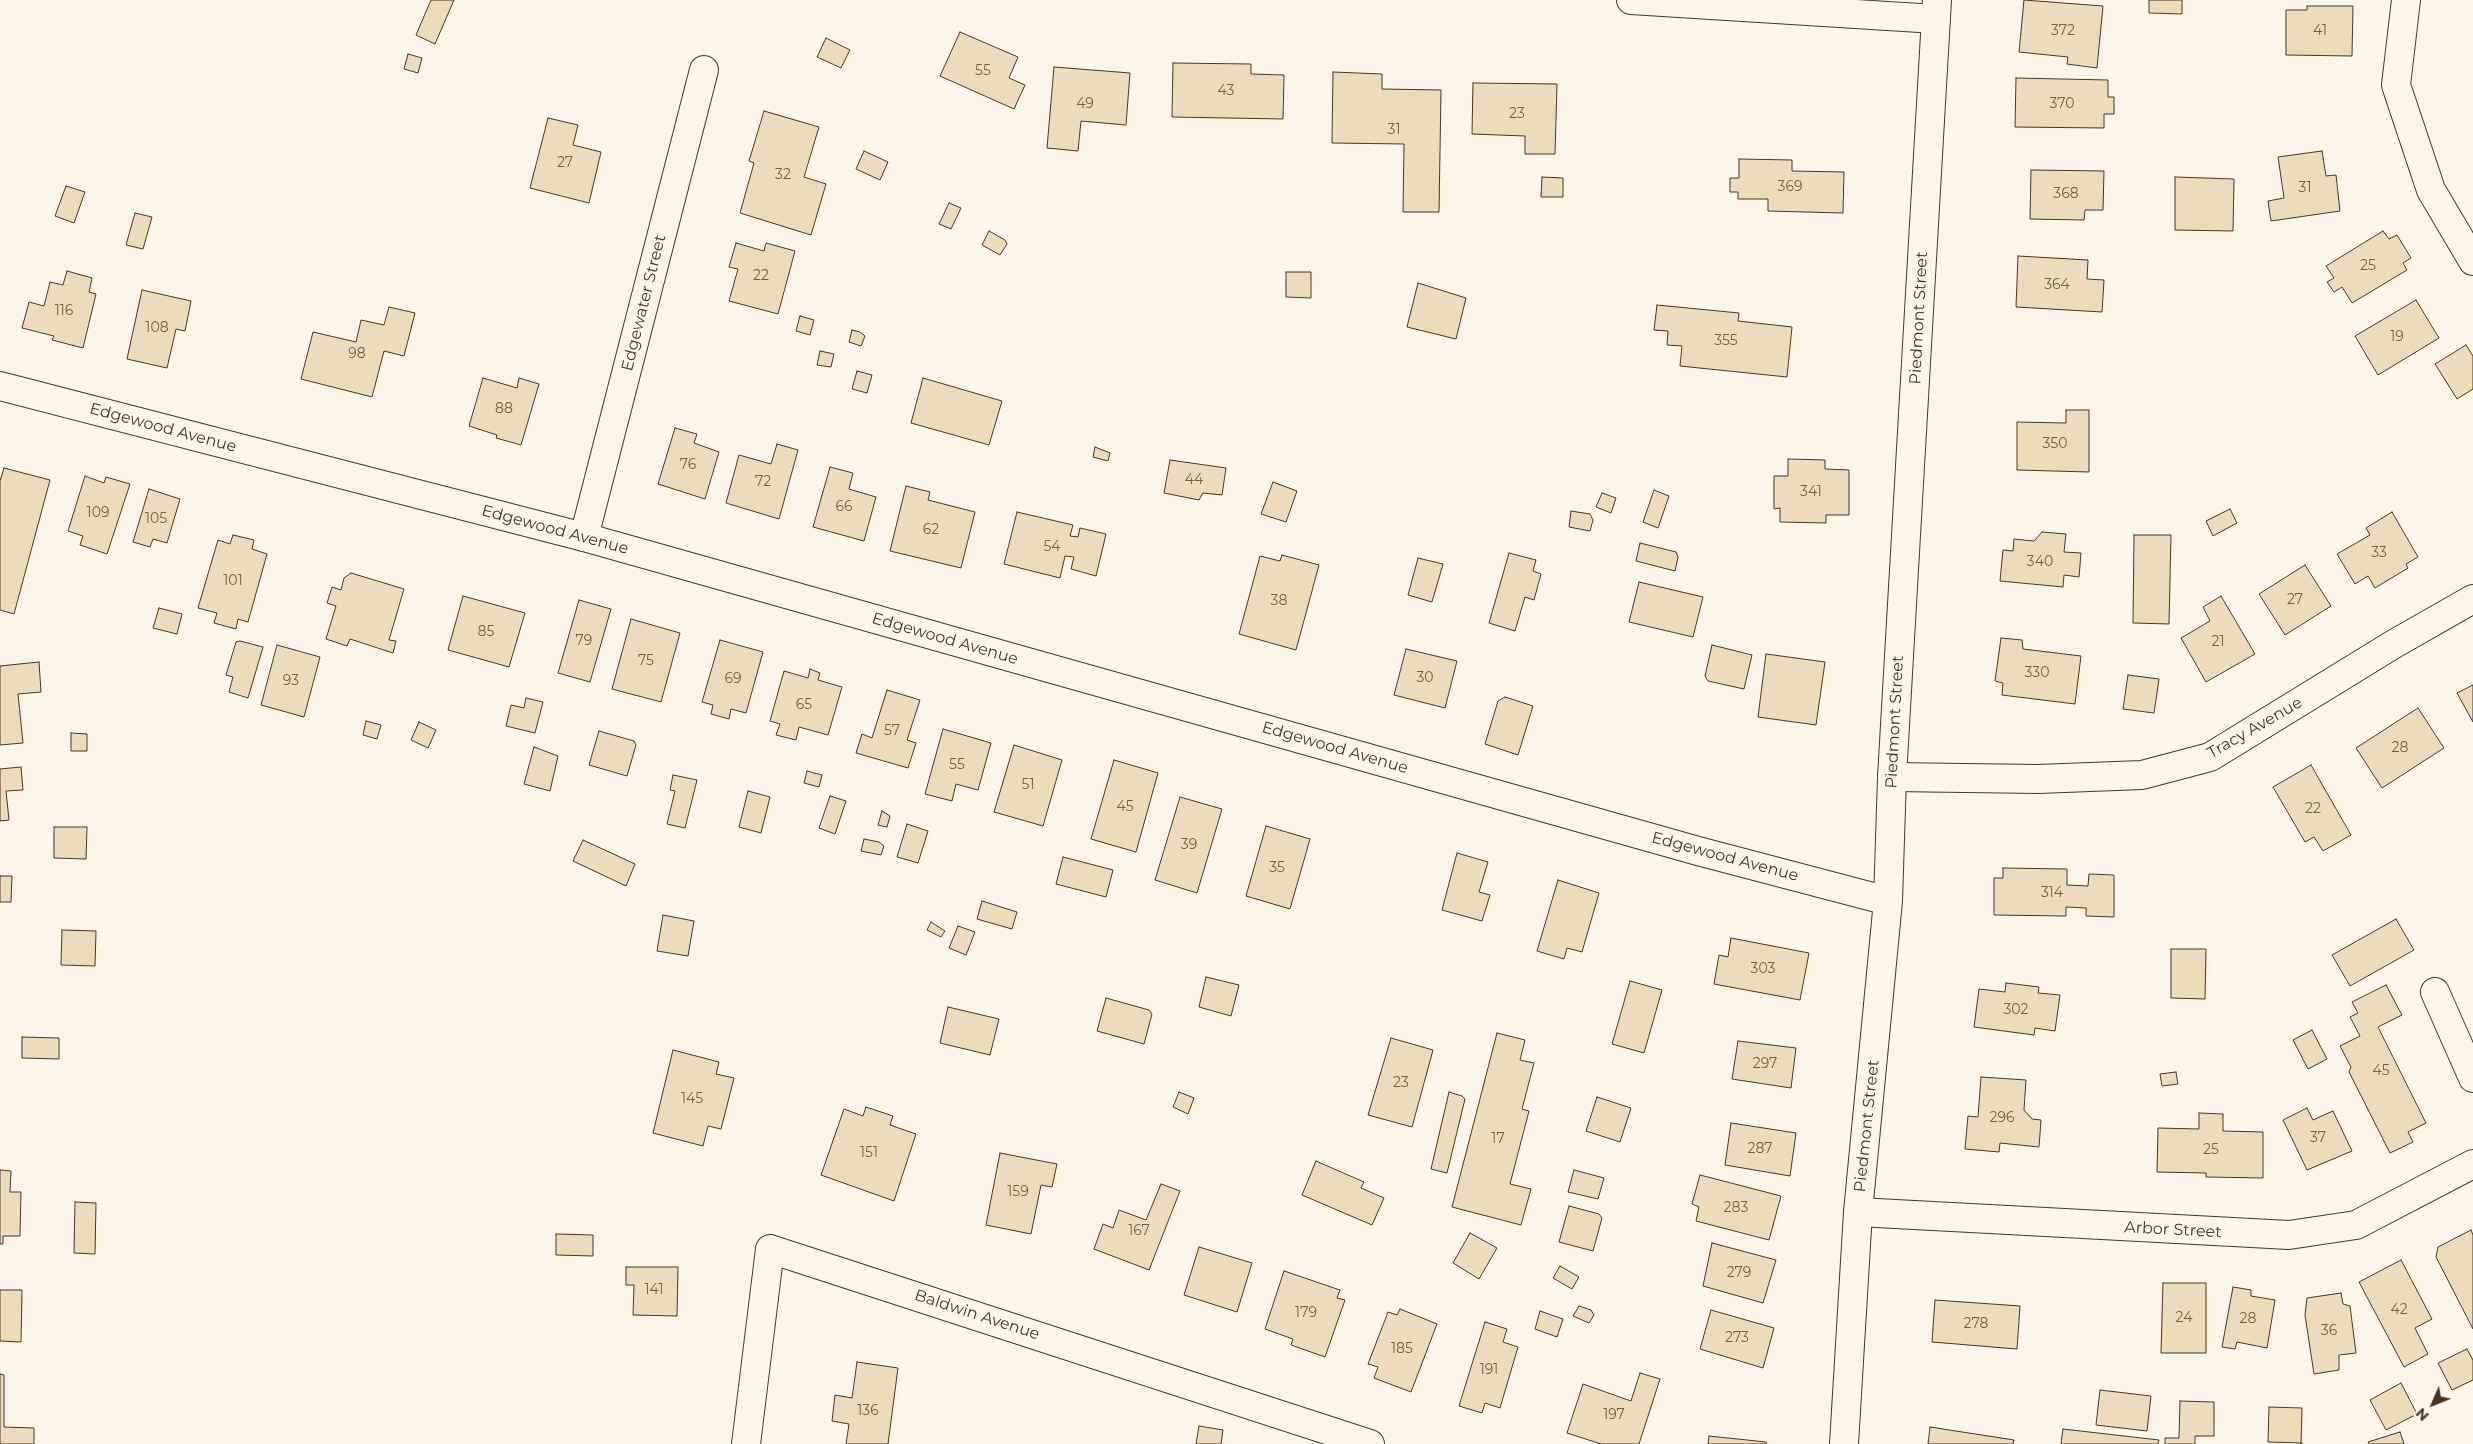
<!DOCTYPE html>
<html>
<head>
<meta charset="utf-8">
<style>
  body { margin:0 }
  #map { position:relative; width:2473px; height:1444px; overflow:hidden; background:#fbf6e9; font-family:Montserrat,sans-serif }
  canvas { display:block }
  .north { position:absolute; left:2408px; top:1379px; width:50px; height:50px; -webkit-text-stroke:4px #fbf6e9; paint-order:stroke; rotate:226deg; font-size:14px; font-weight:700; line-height:20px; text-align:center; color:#4a3520 }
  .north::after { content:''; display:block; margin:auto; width:18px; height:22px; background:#4a3520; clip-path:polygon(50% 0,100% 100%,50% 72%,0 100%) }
</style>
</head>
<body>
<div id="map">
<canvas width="2473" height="1444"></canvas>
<div class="north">N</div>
</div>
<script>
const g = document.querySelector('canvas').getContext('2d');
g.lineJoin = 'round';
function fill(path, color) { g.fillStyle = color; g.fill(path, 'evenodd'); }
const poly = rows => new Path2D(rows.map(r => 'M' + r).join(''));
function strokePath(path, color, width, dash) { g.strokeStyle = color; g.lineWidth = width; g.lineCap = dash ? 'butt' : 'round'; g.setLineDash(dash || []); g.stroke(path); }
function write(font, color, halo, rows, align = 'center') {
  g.font = font + ' Montserrat,sans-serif'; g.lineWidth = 4; g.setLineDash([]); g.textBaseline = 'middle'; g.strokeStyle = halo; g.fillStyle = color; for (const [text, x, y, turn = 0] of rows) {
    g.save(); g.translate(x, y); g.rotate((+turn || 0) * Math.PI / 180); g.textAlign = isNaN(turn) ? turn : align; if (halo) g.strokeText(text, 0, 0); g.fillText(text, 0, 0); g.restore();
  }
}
const building = poly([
  [431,0,454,0,435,44,416,35,431,0],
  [2024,0,2103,6,2097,68,2067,64,2068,57,2019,52,2024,0],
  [2149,0,2182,0,2182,14,2149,13,2149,0],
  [2307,6,2353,6,2352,56,2286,55,2286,10,2307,10,2307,6],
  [960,32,1018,57,1009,78,1025,85,1014,109,940,76,960,32],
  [826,38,850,50,841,68,817,57,826,38],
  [408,54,422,58,418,73,404,69,408,54],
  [1173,63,1251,64,1251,74,1284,75,1283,119,1172,117,1173,63],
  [1054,67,1130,73,1126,125,1081,121,1078,151,1047,148,1054,67],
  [1333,72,1382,74,1382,89,1441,90,1439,212,1403,212,1404,144,1332,143,1333,72],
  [2016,78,2108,80,2108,97,2114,97,2114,114,2104,114,2104,128,2015,127,2016,78],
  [1473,83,1557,84,1555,154,1525,154,1525,136,1472,134,1473,83],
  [764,111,819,127,804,177,826,184,811,235,740,213,754,163,749,161,764,111],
  [548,118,578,125,573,145,601,152,589,203,530,188,548,118],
  [864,151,888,162,880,180,856,169,864,151],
  [2322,151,2326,176,2336,175,2340,211,2271,221,2268,201,2284,198,2278,157,2322,151],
  [1739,159,1792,160,1792,171,1844,172,1843,213,1768,211,1768,199,1738,199,1738,192,1730,192,1730,178,1739,178,1739,159],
  [2031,170,2104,171,2103,210,2085,210,2084,220,2030,219,2031,170],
  [1542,177,1563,178,1563,197,1541,197,1542,177],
  [2175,177,2234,179,2233,231,2175,230,2175,177],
  [66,186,85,192,74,223,55,216,66,186],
  [949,203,961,208,951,229,939,224,949,203],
  [135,213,152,217,143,249,126,245,135,213],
  [989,231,1005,240,1007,244,1000,255,982,245,989,231],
  [2383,231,2389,239,2397,235,2411,258,2403,263,2407,270,2352,303,2342,287,2334,292,2327,282,2334,278,2326,266,2383,231],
  [736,243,764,251,766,243,795,251,778,314,729,301,738,269,729,267,736,243],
  [2018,256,2088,260,2087,279,2104,280,2102,312,2016,307,2018,256],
  [67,271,92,278,89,292,96,294,83,348,52,340,54,336,22,328,29,302,44,306,50,282,63,285,67,271],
  [1286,272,1311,272,1311,298,1286,297,1286,272],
  [1418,283,1466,298,1456,339,1407,327,1418,283],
  [142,290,191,301,185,331,176,329,167,368,127,359,142,290],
  [2416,300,2439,338,2378,375,2355,336,2416,300],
  [1657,305,1739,313,1738,321,1792,327,1787,377,1680,366,1682,346,1667,345,1668,331,1654,330,1657,305],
  [389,307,415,313,404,356,384,351,372,397,301,379,313,332,356,342,361,320,384,325,389,307],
  [800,316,814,320,810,335,796,331,800,316],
  [852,330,860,332,865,336,861,346,849,342,852,330],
  [2466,345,2473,356,2473,389,2457,399,2435,364,2466,345],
  [820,351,834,354,831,367,817,365,820,351],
  [857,371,872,375,867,393,852,389,857,371],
  [483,378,517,388,519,378,539,384,521,445,496,438,497,435,469,426,483,378],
  [923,378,1002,401,989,445,911,423,923,378],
  [2066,410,2089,410,2089,472,2017,470,2017,422,2066,423,2066,410],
  [675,428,697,434,694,443,719,452,705,499,658,484,675,428],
  [777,444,798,450,779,519,726,503,739,455,771,464,777,444],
  [1095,447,1110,453,1108,461,1093,457,1095,447],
  [1788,459,1825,460,1825,469,1849,470,1849,515,1826,515,1826,523,1780,522,1780,508,1774,509,1774,476,1788,476,1788,459],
  [1170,460,1226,468,1222,495,1203,493,1199,500,1164,493,1170,460],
  [830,467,853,473,849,489,876,497,864,541,813,527,830,467],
  [4,468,50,480,14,614,0,610,0,481,4,468],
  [85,476,104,483,106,477,130,484,107,554,80,545,83,536,68,531,85,476],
  [1273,482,1297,491,1286,522,1261,514,1273,482],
  [906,486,930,492,928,500,975,512,961,568,890,551,906,486],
  [149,489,180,499,167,543,153,539,150,547,133,542,149,489],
  [1654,490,1669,496,1658,528,1643,522,1654,490],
  [1602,493,1616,498,1611,513,1596,507,1602,493],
  [2230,509,2237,523,2213,536,2206,521,2230,509],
  [1571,511,1590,514,1593,520,1590,531,1569,527,1571,511],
  [1017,512,1073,525,1070,536,1078,537,1080,528,1106,534,1096,576,1071,569,1074,557,1065,556,1060,578,1004,564,1017,512],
  [2392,512,2418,557,2406,564,2408,568,2375,588,2368,576,2355,584,2337,554,2370,535,2366,528,2392,512],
  [2042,532,2066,534,2064,552,2081,553,2079,577,2064,575,2063,587,2000,581,2003,550,2013,551,2014,539,2034,541,2042,532],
  [233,535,254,540,252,549,267,554,248,622,238,619,236,629,214,623,217,613,198,608,218,540,230,544,233,535],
  [2134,535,2171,535,2169,624,2133,623,2134,535],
  [1640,543,1676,552,1678,557,1675,571,1636,561,1640,543],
  [1509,553,1536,560,1533,571,1541,574,1534,600,1525,597,1515,631,1489,623,1509,553],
  [1282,555,1319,565,1296,650,1239,634,1260,556,1280,561,1282,555],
  [1418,558,1443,564,1432,602,1408,595,1418,558],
  [2305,565,2331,606,2285,635,2259,594,2305,565],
  [351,573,404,589,389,640,396,641,393,653,350,639,347,646,326,639,336,606,327,603,332,587,341,590,344,578,351,573],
  [1639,582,1703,597,1693,637,1629,622,1639,582],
  [463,596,525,613,509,667,448,650,463,596],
  [2221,596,2255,654,2206,682,2181,638,2210,621,2203,607,2221,596],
  [579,600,611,609,590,682,558,673,579,600],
  [159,608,182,614,177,634,153,628,159,608],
  [631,619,680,633,661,702,612,689,631,619],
  [2001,638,2022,640,2023,649,2081,656,2075,704,2002,695,2003,683,1995,681,2001,638],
  [720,640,763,652,746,713,731,709,729,719,711,714,713,705,702,702,720,640],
  [240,641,263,647,248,698,229,692,233,677,226,675,236,642,240,641],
  [277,645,320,657,304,717,261,705,277,645],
  [1712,645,1752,655,1744,689,1708,681,1705,676,1712,645],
  [1406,649,1457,661,1445,708,1394,695,1406,649],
  [1766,654,1825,662,1816,725,1758,717,1766,654],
  [39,662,41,692,18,694,23,743,0,745,0,666,39,662],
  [810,669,820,673,818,680,842,687,828,735,799,727,796,740,776,735,780,724,770,721,784,671,808,678,810,669],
  [2128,675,2159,679,2154,713,2123,709,2128,675],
  [2473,685,2473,722,2457,693,2473,685],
  [887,690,920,700,907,740,916,743,908,768,856,753,862,734,872,738,887,690],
  [1505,697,1533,706,1518,755,1485,744,1498,701,1505,697],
  [526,698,543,702,535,733,506,726,511,705,524,708,526,698],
  [2418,708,2444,748,2382,788,2356,748,2418,708],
  [366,721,381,725,377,739,363,735,366,721],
  [419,722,436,730,428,748,411,740,419,722],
  [943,729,991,743,978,790,956,784,952,801,925,794,943,729],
  [599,731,634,741,636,745,627,776,589,765,599,731],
  [71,733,87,734,87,751,71,751,71,733],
  [1014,745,1062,760,1043,826,994,812,1014,745],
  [534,747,558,756,550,791,524,784,534,747],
  [1114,760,1158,773,1136,852,1091,839,1114,760],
  [2311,765,2351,835,2323,851,2314,837,2305,842,2273,787,2311,765],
  [21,767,23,790,6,791,9,820,0,821,0,769,21,767],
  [807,771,822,775,819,787,804,783,807,771],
  [673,775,697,780,685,828,667,824,675,791,670,790,673,775],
  [748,791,770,797,761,833,739,827,748,791],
  [830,796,846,801,835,834,819,828,830,796],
  [1180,797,1222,809,1197,893,1155,880,1180,797],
  [882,811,890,816,887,827,878,825,882,811],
  [907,824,928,831,918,863,897,857,907,824],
  [1266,826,1310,839,1290,909,1246,896,1266,826],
  [54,827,87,827,86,859,54,858,54,827],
  [864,839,879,842,884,846,881,855,861,851,864,839],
  [583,840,635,864,626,886,573,861,583,840],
  [1457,853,1488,862,1479,892,1490,895,1482,921,1442,910,1457,853],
  [1063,857,1113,870,1106,897,1056,884,1063,857],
  [2003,868,2067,869,2067,885,2088,886,2089,874,2114,875,2114,917,2086,916,2086,908,2066,907,2066,916,1994,915,1994,878,2003,878,2003,868],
  [0,876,12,876,11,902,0,902,0,876],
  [1558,880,1599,893,1582,952,1567,948,1564,959,1537,951,1558,880],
  [982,901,1017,912,1012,929,977,919,982,901],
  [663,915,694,921,688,956,657,951,663,915],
  [2396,919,2414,950,2350,986,2332,955,2396,919],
  [931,922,945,931,941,937,927,930,931,922],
  [958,926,975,932,966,955,949,948,958,926],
  [62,930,96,931,95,966,61,965,62,930],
  [1731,938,1809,953,1800,1000,1714,984,1719,955,1728,957,1731,938],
  [2171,949,2206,949,2205,999,2171,998,2171,949],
  [1206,977,1239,985,1231,1016,1199,1007,1206,977],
  [1630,981,1662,990,1644,1053,1612,1044,1630,981],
  [2006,983,2039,987,2038,993,2060,995,2055,1031,2035,1028,2034,1035,1974,1027,1979,989,2005,992,2006,983],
  [2386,985,2402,1015,2378,1027,2426,1123,2408,1132,2413,1142,2390,1153,2349,1072,2351,1067,2340,1046,2360,1036,2350,1017,2358,1013,2352,1002,2386,985],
  [1106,998,1149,1010,1152,1014,1144,1044,1097,1031,1106,998],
  [948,1007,999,1019,990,1055,940,1043,948,1007],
  [2312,1030,2327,1059,2308,1069,2293,1040,2312,1030],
  [1497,1033,1525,1040,1520,1060,1534,1063,1522,1109,1529,1111,1510,1184,1531,1189,1521,1225,1452,1207,1497,1033],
  [22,1037,59,1038,59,1059,22,1058,22,1037],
  [1391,1038,1433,1050,1412,1127,1368,1115,1391,1038],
  [1738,1041,1796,1048,1791,1088,1732,1079,1738,1041],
  [673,1050,719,1062,716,1074,734,1078,721,1129,708,1126,703,1146,653,1133,673,1050],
  [2176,1072,2178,1084,2162,1086,2160,1074,2176,1072],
  [1981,1077,2026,1080,2024,1110,2032,1119,2041,1120,2039,1147,2000,1143,1999,1152,1965,1149,1968,1116,1978,1117,1981,1077],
  [1179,1092,1194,1098,1188,1114,1173,1107,1179,1092],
  [1449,1092,1462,1096,1465,1099,1447,1173,1431,1169,1449,1092],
  [1597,1097,1631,1108,1620,1142,1586,1131,1597,1097],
  [866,1107,893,1116,890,1125,916,1134,894,1201,821,1175,844,1109,863,1116,866,1107],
  [2307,1108,2313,1120,2333,1111,2352,1151,2307,1170,2283,1120,2307,1108],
  [2199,1113,2223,1114,2223,1131,2263,1132,2263,1178,2206,1177,2206,1173,2157,1172,2158,1128,2199,1129,2199,1113],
  [1731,1123,1796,1133,1790,1176,1725,1165,1731,1123],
  [1000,1153,1057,1164,1052,1187,1041,1185,1031,1234,986,1225,1000,1153],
  [1316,1161,1364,1182,1361,1188,1384,1198,1372,1225,1302,1195,1316,1161],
  [0,1170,11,1171,10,1192,21,1192,20,1236,3,1236,3,1244,0,1244,0,1170],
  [1574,1170,1604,1178,1598,1199,1568,1192,1574,1170],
  [1700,1175,1781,1196,1769,1240,1696,1221,1699,1207,1692,1204,1700,1175],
  [1161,1184,1180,1191,1149,1270,1094,1249,1103,1224,1113,1228,1119,1210,1146,1220,1161,1184],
  [75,1202,96,1203,95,1254,74,1253,75,1202],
  [1569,1206,1599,1214,1602,1218,1593,1251,1559,1242,1569,1206],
  [2471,1230,2473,1235,2473,1329,2436,1257,2438,1247,2471,1230],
  [1470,1233,1497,1248,1479,1279,1453,1263,1470,1233],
  [556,1234,593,1235,593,1256,556,1255,556,1234],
  [1712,1243,1776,1260,1763,1303,1703,1286,1712,1243],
  [1199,1247,1252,1263,1237,1312,1184,1295,1199,1247],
  [2401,1260,2432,1319,2415,1328,2428,1354,2404,1367,2359,1282,2401,1260],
  [1560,1266,1579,1277,1572,1289,1553,1278,1560,1266],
  [626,1267,678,1267,677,1316,633,1315,634,1285,626,1285,626,1267],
  [1284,1271,1340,1290,1337,1298,1345,1300,1325,1357,1291,1345,1293,1339,1265,1329,1284,1271],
  [2163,1283,2206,1283,2206,1353,2161,1353,2163,1283],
  [2233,1287,2251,1290,2251,1296,2275,1300,2267,1348,2237,1342,2235,1349,2222,1347,2233,1287],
  [0,1290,22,1290,21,1342,0,1341,0,1290],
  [2341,1293,2343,1304,2350,1306,2356,1353,2339,1355,2339,1370,2314,1374,2305,1315,2307,1298,2341,1293],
  [1935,1300,2020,1306,2017,1349,1932,1342,1935,1300],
  [1579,1306,1591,1310,1594,1315,1589,1323,1573,1316,1579,1306],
  [1400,1309,1437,1324,1411,1392,1374,1378,1378,1367,1368,1364,1388,1312,1397,1315,1400,1309],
  [1711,1310,1774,1328,1763,1368,1700,1349,1711,1310],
  [1540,1311,1563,1319,1557,1337,1535,1329,1540,1311],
  [1485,1322,1507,1329,1503,1342,1518,1347,1500,1408,1485,1403,1482,1413,1459,1406,1485,1322],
  [2467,1349,2473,1360,2473,1380,2452,1390,2438,1363,2467,1349],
  [857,1362,898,1368,888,1444,846,1444,849,1424,832,1421,835,1395,852,1398,857,1362],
  [1640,1373,1660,1379,1639,1444,1601,1444,1567,1433,1583,1384,1631,1401,1640,1373],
  [0,1374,4,1375,4,1427,34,1428,34,1444,0,1444,0,1374],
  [2401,1383,2417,1414,2386,1430,2370,1400,2401,1383],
  [2100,1390,2151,1396,2147,1431,2096,1425,2100,1390],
  [2180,1401,2214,1402,2214,1436,2195,1436,2195,1444,2165,1444,2165,1438,2179,1438,2180,1401],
  [2269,1407,2302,1408,2301,1444,2303,1444,2300,1444,2301,1443,2268,1442,2269,1407],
  [1199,1426,1223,1430,1221,1444,1196,1444,1199,1426],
  [1930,1427,2014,1440,2013,1444,1928,1444,1930,1427],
  [2063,1429,2159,1440,2158,1444,2061,1444,2063,1429],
  [2400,1432,2404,1444,2369,1444,2368,1442,2400,1432],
  [1709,1436,1766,1442,1767,1444,1708,1444,1709,1436]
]);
const minor = poly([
  [1631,0,1936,19],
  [2406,0,2396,85,2431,190,2473,261],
  [584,537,704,70],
  [1892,777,2038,779,2142,775,2210,757,2394,644,2473,599],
  [2435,992,2473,1078],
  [1858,1212,2289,1235,2356,1225,2473,1164],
  [746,1444,770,1249,1370,1444]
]);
const tertiary = poly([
  [0,386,584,537,1698,851,1888,901],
  [1844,1444,1858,1212,1888,901,1892,777,1937,0]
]);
const numberNames = [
  ["372",2063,31],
  ["41",2320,31],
  ["55",983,71],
  ["43",1226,91],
  ["49",1085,104],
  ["370",2062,104],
  ["23",1517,114],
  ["31",1394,130],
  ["27",565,163],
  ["32",783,175],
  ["369",1790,187],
  ["31",2305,188],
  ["368",2066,194],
  ["25",2368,266],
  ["22",761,276],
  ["364",2057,285],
  ["116",64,311],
  ["108",157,328],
  ["19",2397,337],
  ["355",1726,341],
  ["98",357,354],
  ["88",504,409],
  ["350",2055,444],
  ["76",688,465],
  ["44",1194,480],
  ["72",763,482],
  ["341",1811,492],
  ["66",844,507],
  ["109",98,513],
  ["105",156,519],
  ["62",931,530],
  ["54",1052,547],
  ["33",2379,553],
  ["340",2040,562],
  ["101",233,581],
  ["27",2295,600],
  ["38",1279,601],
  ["85",486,632],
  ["79",584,641],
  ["21",2218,642],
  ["75",646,661],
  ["330",2037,673],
  ["30",1425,678],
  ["69",733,679],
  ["93",291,681],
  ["65",804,705],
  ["57",892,731],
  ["28",2400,748],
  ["55",957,765],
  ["51",1028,785],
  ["45",1125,807],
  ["22",2313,809],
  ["39",1189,845],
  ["35",1277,868],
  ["314",2052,893],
  ["303",1763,969],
  ["302",2016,1010],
  ["297",1765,1064],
  ["45",2381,1071],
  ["23",1401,1083],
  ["145",692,1099],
  ["296",2002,1118],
  ["37",2318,1138],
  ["17",1498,1139],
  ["287",1760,1149],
  ["25",2211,1150],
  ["151",869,1153],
  ["159",1018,1192],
  ["283",1736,1208],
  ["167",1139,1231],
  ["279",1739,1273],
  ["141",654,1290],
  ["42",2399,1310],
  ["179",1306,1313],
  ["24",2184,1318],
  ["28",2248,1319],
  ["278",1976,1324],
  ["36",2329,1331],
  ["273",1737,1338],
  ["185",1402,1349],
  ["191",1489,1370],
  ["136",868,1411],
  ["197",1614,1415]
];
const streetNames = [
  ["Edgewater Street",644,303,-76],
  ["Piedmont Street",1919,318,-87],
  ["Edgewood Avenue",163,428,15],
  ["Edgewood Avenue",555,530,15],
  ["Edgewood Avenue",945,639,16],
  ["Piedmont Street",1895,722,-87],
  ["Tracy Avenue",2255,728,-30],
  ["Edgewood Avenue",1335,748,16],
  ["Edgewood Avenue",1725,857,15],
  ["Piedmont Street",1867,1126,-84],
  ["Arbor Street",2173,1230,3],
  ["Baldwin Avenue",977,1315,18]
];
fill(building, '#ecdcbc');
strokePath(building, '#4a3520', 1);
strokePath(minor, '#4a3520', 30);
strokePath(tertiary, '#4a3520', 30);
strokePath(minor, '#fbf6e9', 28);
strokePath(tertiary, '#fbf6e9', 28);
write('14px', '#725f47', null, numberNames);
write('16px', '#4a3520', '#fbf6e9', streetNames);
</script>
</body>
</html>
